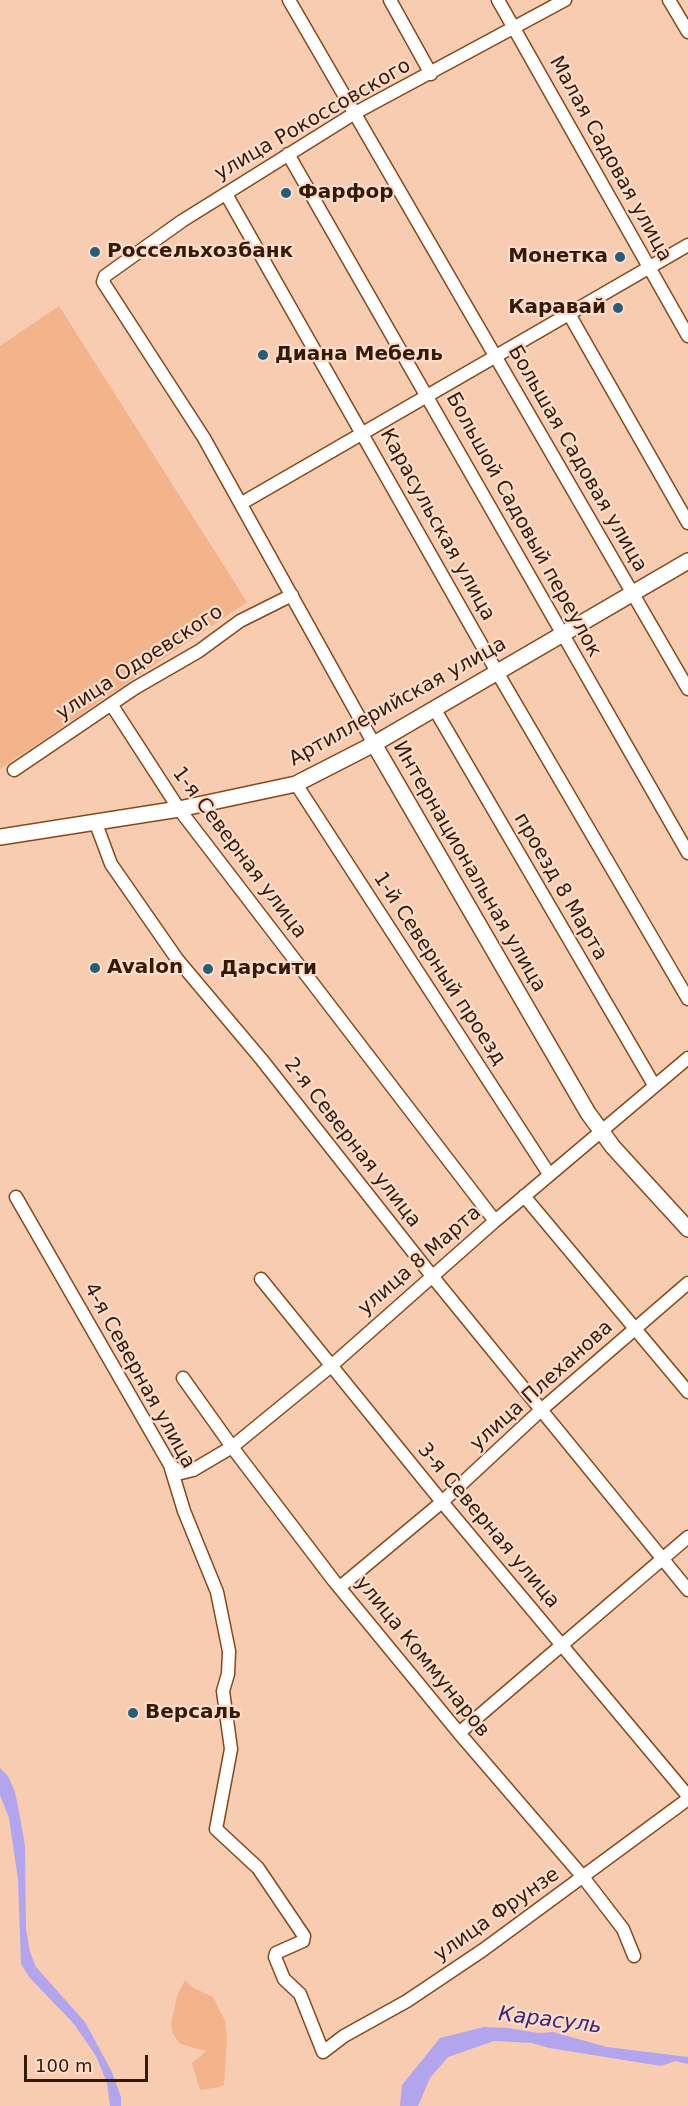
<!DOCTYPE html>
<html>
<head>
<meta charset="utf-8">
<style>
  body { margin:0 }
  #map { position:relative; width:688px; height:2106px; overflow:hidden; background:#f8ccb1; font-family:"DejaVu Sans",sans-serif }
  canvas { display:block }
  .scale { position:absolute; left:24px; top:2055px; width:124px; height:27px; box-sizing:border-box; border:3px solid #341a07; border-top:0; padding-left:8px; font-size:18px; line-height:21px; white-space:nowrap; color:#341a07; -webkit-text-stroke:4px #fbddcb; paint-order:stroke }
</style>
</head>
<body>
<div id="map">
<canvas width="688" height="2106"></canvas>
<div class="scale">100 m</div>
</div>
<script>
const g = document.querySelector('canvas').getContext('2d');
g.lineJoin = 'round';
function fill(path, color) { g.fillStyle = color; g.fill(path, 'evenodd'); }
const poly = rows => new Path2D(rows.map(r => 'M' + r).join(''));
function strokePath(path, color, width, dash) { g.strokeStyle = color; g.lineWidth = width; g.lineCap = dash ? 'butt' : 'round'; g.setLineDash(dash || []); g.stroke(path); }
function write(font, color, halo, rows, align = 'center') {
  g.font = font + ' "DejaVu Sans",sans-serif'; g.lineWidth = 4.5; g.setLineDash([]); g.textBaseline = 'middle'; g.strokeStyle = halo; g.fillStyle = color; for (const [text, x, y, turn = 0] of rows) {
    g.save(); g.translate(x, y); g.rotate((+turn || 0) * Math.PI / 180); g.textAlign = isNaN(turn) ? turn : align; if (halo) g.strokeText(text, 0, 0); g.fillText(text, 0, 0); g.restore();
  }
}
const green = poly([
  [59,306,247,602,0,769,0,346],
  [185,1980,192,1987,213,1997,225,2021,227,2037,224,2085,219,2087,200,2090,192,2063,206,2051,180,2044,173,2034,171,2024,177,1996]
]);
const water = poly([
  [0,1768,8,1776,15,1792,20,1817,25,1846,26,1929,30,1952,36,1967,85,2022,112,2072,121,2097,121,2106,110,2106,107,2083,96,2056,74,2024,30,1978,21,1964,18,1879,9,1818,0,1795],
  [484,2027,508,2028,538,2033,553,2032,607,2047,688,2057,688,2064,675,2061,661,2066,549,2048,532,2043,494,2041,448,2057,430,2078,418,2106,400,2106,402,2085,440,2038]
]);
const minor = poly([
  [289,0,688,689],
  [390,0,431,74],
  [498,0,688,336],
  [669,0,688,32],
  [288,154,688,853],
  [226,194,497,672,688,999],
  [569,314,688,523],
  [242,503,688,245],
  [111,704,179,809,495,1221],
  [434,708,654,1085],
  [374,744,204,438,103,282,105,276,182,221,355,113,565,0],
  [14,770,135,688,199,651,240,621,292,595],
  [296,784,549,1174],
  [95,821,111,864,177,959,262,1060,432,1276,688,1590],
  [524,1196,688,1392],
  [16,1197,170,1465,184,1511,217,1592,229,1651,228,1674,223,1691,231,1749,216,1829,258,1868,304,1936,303,1941,276,1953,275,1957,284,1979,300,1994,323,2052,344,2036,407,2001,483,1950,688,1799],
  [261,1279,442,1502,688,1796],
  [183,1378,235,1451,334,1581,459,1733,583,1877,623,1929,634,1956],
  [170,1465,181,1473,193,1470,232,1447,331,1366,495,1221,688,1058],
  [340,1587,442,1502,541,1410,688,1283],
  [459,1733,688,1537]
]);
const major = poly([
  [374,744,588,1113,613,1147,688,1229],
  [0,837,179,809,296,784,374,744,688,561]
]);
const markers = [
  [286,193,6,"#275d78"],
  [95,252,6,"#275d78"],
  [620,257,6,"#275d78"],
  [618,308,6,"#275d78"],
  [263,355,6,"#275d78"],
  [95,968,6,"#275d78"],
  [208,969,6,"#275d78"],
  [133,1713,6,"#275d78"]
];
const streetNames = [
  ["улица Рокоссовского",313,120,-30],
  ["Малая Садовая улица",610,159,61],
  ["Большая Садовая улица",577,459,60],
  ["Карасульская улица",437,525,61],
  ["Большой Садовый переулок",523,525,61],
  ["улица Одоевского",140,663,-33],
  ["Артиллерийская улица",398,702,-29],
  ["1-я Северная улица",239,853,53],
  ["Интернациональная улица",469,867,60],
  ["проезд 8 Марта",560,887,60],
  ["1-й Северный проезд",439,969,57],
  ["2-я Северная улица",352,1143,52],
  ["улица 8 Марта",420,1261,-41],
  ["4-я Северная улица",139,1376,61],
  ["улица Плеханова",542,1386,-42],
  ["3-я Северная улица",488,1526,50],
  ["улица Коммунаров",422,1657,51],
  ["улица Фрунзе",497,1915,-35]
];
const poiNames = [
  ["Фарфор",298,193],
  ["Россельхозбанк",107,252],
  ["Монетка",608,257,"right"],
  ["Каравай",606,308,"right"],
  ["Диана Мебель",275,355],
  ["Avalon",107,968],
  ["Дарсити",220,969],
  ["Версаль",145,1713]
];
const waterNames = [
  ["Карасуль",550,2021,7]
];
fill(green, '#f3b38b');
fill(water, '#b3a4ee');
strokePath(minor, '#86481a', 15);
strokePath(major, '#86481a', 18);
strokePath(minor, '#fff', 12);
strokePath(major, '#fff', 15);
for (const [x, y, r, color] of markers) { const dot = new Path2D(); dot.arc(x, y, r, 0, 2 * Math.PI); g.fillStyle = color; g.fill(dot); strokePath(dot, '#fbddcb', 2); }
write('20px', '#341a07', '#fbddcb', streetNames);
write('bold 20px', '#341a07', '#fbddcb', poiNames, 'left');
write('italic 21px', '#3f2377', '#fbddcb', waterNames);
</script>
</body>
</html>
